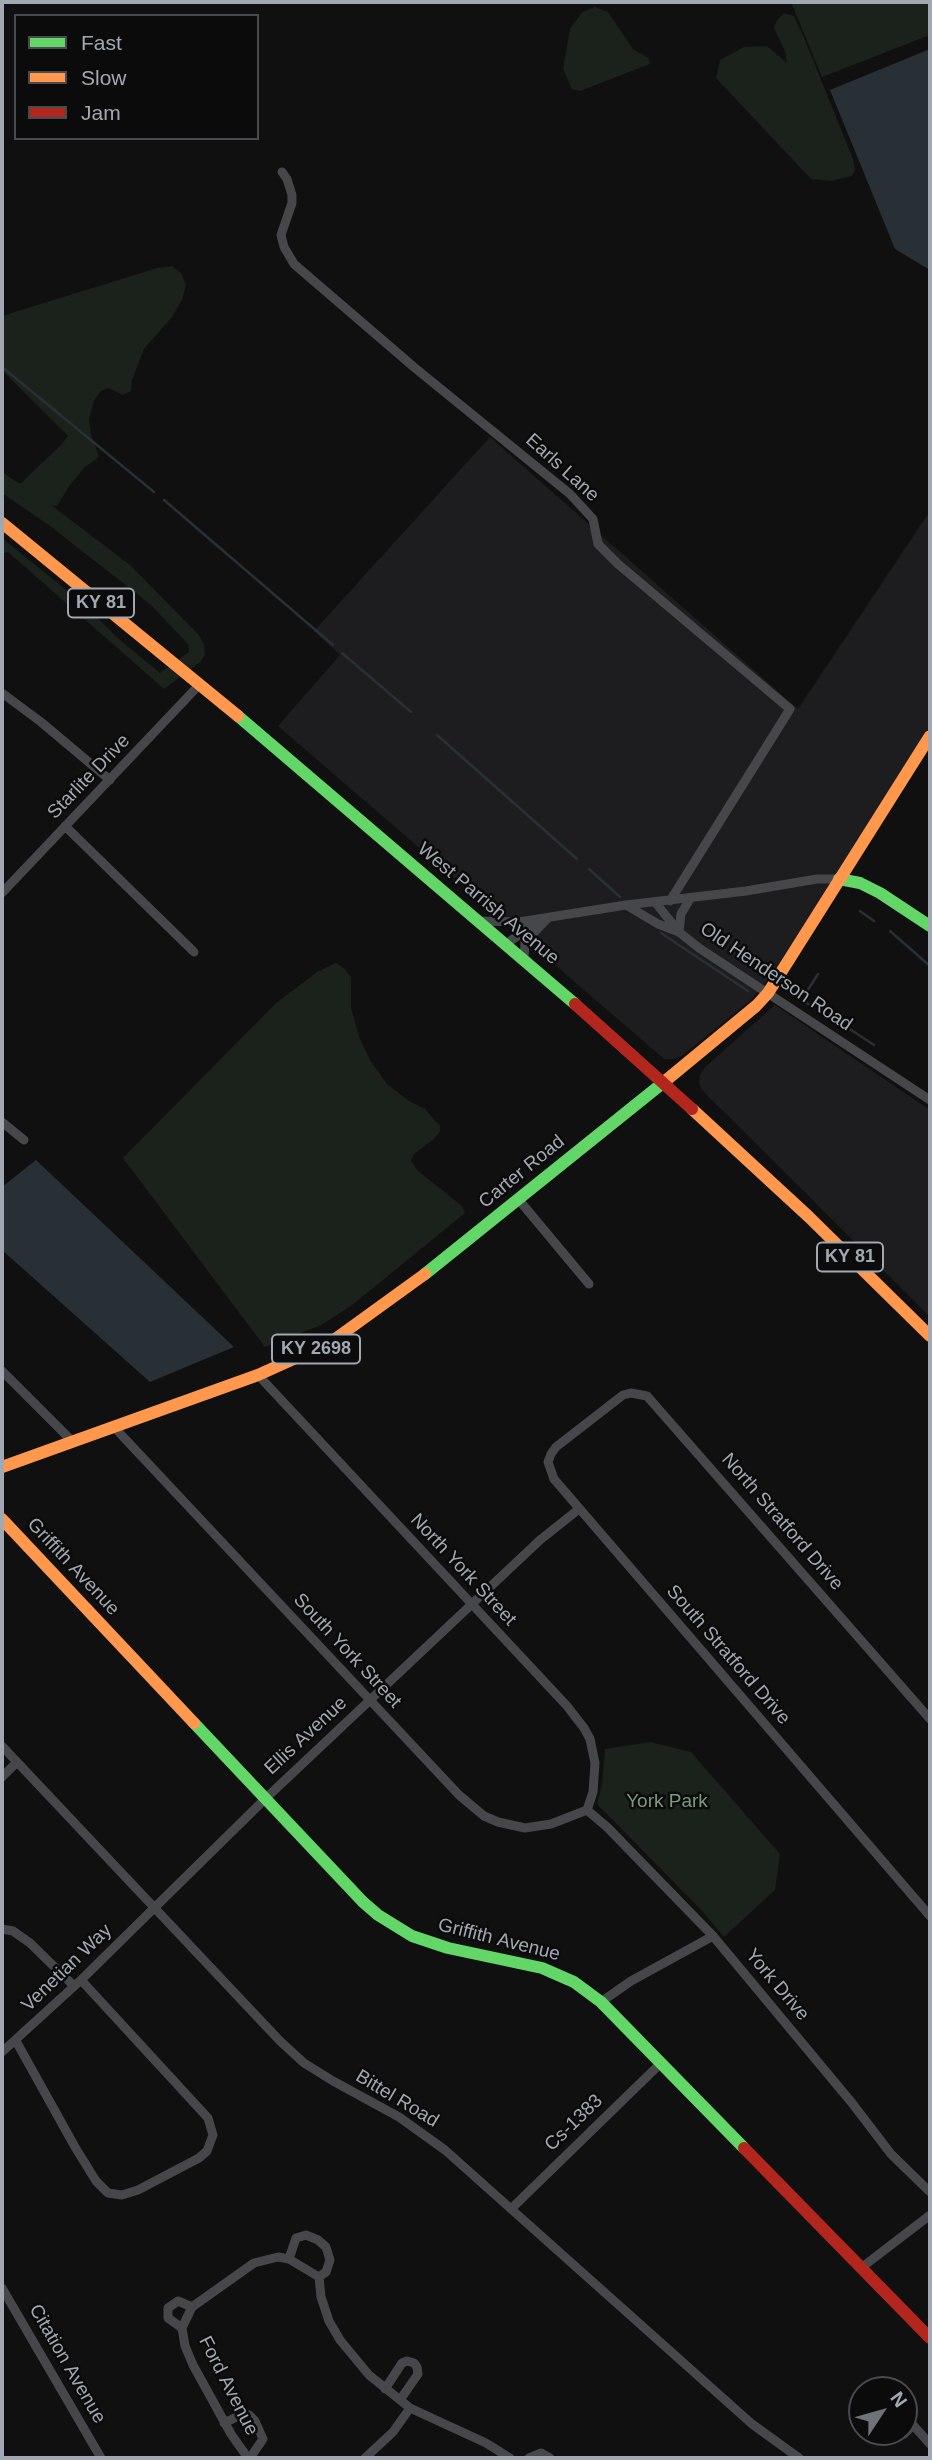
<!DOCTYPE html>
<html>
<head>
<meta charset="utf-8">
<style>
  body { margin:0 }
  #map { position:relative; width:932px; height:2460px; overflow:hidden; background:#101011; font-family:Helvetica,sans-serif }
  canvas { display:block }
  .frame { position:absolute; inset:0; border:4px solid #a2a8b1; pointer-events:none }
  .legend { position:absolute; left:14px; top:14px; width:245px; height:126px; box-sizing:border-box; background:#0b0b0c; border:2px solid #474a4e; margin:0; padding:9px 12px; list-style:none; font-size:21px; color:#a2a8b1 }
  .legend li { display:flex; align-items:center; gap:14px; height:35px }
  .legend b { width:35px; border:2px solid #474a4e }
  .north { position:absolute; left:848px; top:2376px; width:70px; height:70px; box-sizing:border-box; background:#0b0b0c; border:2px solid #474a4e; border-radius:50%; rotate:54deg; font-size:19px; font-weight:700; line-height:28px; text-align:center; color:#a2a8b1 }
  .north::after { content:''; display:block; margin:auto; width:24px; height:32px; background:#6f7379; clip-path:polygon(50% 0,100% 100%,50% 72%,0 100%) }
</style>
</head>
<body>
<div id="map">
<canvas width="932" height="2460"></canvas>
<div class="frame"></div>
<ul class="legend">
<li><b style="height:9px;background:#63d668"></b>Fast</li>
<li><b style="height:9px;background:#ff974d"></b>Slow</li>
<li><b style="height:9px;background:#b3261e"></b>Jam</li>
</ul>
<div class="north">N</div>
</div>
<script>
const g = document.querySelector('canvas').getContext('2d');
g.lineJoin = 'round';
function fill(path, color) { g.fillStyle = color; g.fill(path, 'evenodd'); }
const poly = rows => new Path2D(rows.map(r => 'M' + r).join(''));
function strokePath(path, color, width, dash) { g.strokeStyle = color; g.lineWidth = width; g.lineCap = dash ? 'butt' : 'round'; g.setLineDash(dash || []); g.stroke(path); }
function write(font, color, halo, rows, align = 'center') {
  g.font = font + ' Helvetica,sans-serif'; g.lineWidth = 5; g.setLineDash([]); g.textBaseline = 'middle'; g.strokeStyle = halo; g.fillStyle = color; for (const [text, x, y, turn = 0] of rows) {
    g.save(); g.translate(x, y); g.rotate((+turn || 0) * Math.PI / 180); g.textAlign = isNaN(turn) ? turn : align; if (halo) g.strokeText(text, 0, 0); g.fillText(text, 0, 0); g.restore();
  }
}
const built = poly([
  [490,437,798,709,930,511,930,726,770,977,751,1000,683,1055,675,1059,664,1059,278,726,340,655,314,631],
  [775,1005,930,1110,930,1317,702,1090,699,1083,700,1075,705,1067]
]);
const green = poly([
  [791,2,930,2,930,35,822,77],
  [595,7,608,12,633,49,648,58,650,64,580,91,572,89,563,69,570,29,582,12],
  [784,13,794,16,803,35,853,159,855,170,852,176,831,181,811,179,716,78,720,60,744,47,767,46,787,63,785,51,774,28,777,20],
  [172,266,181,273,186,285,182,300,172,317,144,349,132,380,131,391,122,395,109,388,101,391,94,401,89,419,91,435,99,457,85,467,70,485,57,506,51,505,130,565,199,635,204,645,205,655,200,662,164,689,8,552,2,554,2,538,81,602,119,639,160,673,189,652,188,644,151,605,50,526,2,493,2,472,20,484,61,445,68,436,2,370,2,316,157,268],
  [336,963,344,968,351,977,351,1008,360,1039,370,1060,387,1084,409,1101,425,1109,440,1126,440,1132,433,1140,414,1154,411,1161,417,1170,462,1206,465,1213,351,1306,321,1325,265,1347,123,1158,275,1004,317,972],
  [650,1742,691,1752,780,1854,775,1890,724,1937,703,1912,597,1804,602,1784,605,1749]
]);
const water = poly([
  [930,49,930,270,895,249,830,90],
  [36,1160,234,1347,150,1382,2,1250,2,1187]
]);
const stream = poly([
  [2,367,154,492],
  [164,500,333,645],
  [342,653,411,712],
  [437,735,577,859],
  [589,869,620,897],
  [860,911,874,921],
  [890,931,930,966],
  [661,933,748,991],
  [797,996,814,1008],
  [802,999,818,974],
  [833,1018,874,1045]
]);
const street = poly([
  [282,172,287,179,292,195,292,203,281,235,284,247,294,264,415,368,570,494,593,519,598,544,618,564,790,709,670,901],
  [2,693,41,722,110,780],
  [65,826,194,952],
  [2,893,200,684],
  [655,902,679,932,699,948,930,1100],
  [626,905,658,924,679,932,681,914,690,899],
  [480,921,519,922,626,905,746,891,817,879,839,879],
  [506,944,536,923],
  [524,959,525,942,547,919],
  [2,1122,24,1140],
  [519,1200,589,1284],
  [2,1371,73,1442],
  [258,1375,567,1706,584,1728,590,1739,595,1763,593,1792,587,1810],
  [114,1427,459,1795,484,1816,498,1822,525,1828,551,1824,587,1810],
  [930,1719,647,1396,631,1393,623,1395,556,1447,551,1454,548,1462,554,1479,930,1916],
  [2,1746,280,2041,304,2063,333,2081,399,2117,445,2150,752,2424,799,2458],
  [2,1777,17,1762],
  [587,1810,607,1827,713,1936,852,2103,891,2154,930,2192],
  [2,1929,13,1931,30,1943,74,1986],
  [601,2002,631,1981,713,1936],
  [16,2041,75,2147,96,2181,108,2193,122,2195,138,2190,199,2158,207,2151,213,2135,208,2118,81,1980],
  [2,2052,81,1980,265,1799,472,1604,540,1540,579,1509],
  [511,2209,661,2063],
  [289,2259,296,2238,306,2235,318,2240,326,2247,330,2260,326,2272,319,2277],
  [861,2268,930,2215],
  [2,2288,101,2458],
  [182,2328,168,2318,168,2308,178,2301,192,2307],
  [385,2389,402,2363,407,2361,414,2363,417,2367,418,2374,400,2400],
  [904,2415,930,2444],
  [224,2423,243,2414,249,2415,255,2421,263,2439,250,2458],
  [894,2432,904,2434,913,2425],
  [248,2458,231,2434,193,2365,185,2346,182,2328,192,2307,254,2263,278,2257,289,2259,319,2277,321,2297,329,2321,340,2340,369,2375,410,2408,486,2443,510,2458],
  [365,2458,393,2432,410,2408],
  [529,2458,541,2453,550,2458]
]);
const fast = poly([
  [238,716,575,1004],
  [839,879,860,883,880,893,930,926],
  [425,1274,664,1082],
  [194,1723,363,1902,378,1915,412,1936,448,1948,542,1968,574,1982,601,2002,744,2148]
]);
const slow = poly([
  [2,523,238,716],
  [664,1082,756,1006,768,993,930,736],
  [692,1109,809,1217,930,1336],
  [2,1467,258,1375,331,1342,425,1274],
  [2,1519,194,1723]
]);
const jam = poly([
  [575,1004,692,1109],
  [744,2148,930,2338]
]);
const shields = [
  [101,603,66],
  [850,1257,66],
  [316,1349,88]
];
const shieldNames = [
  ["KY 81",101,603],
  ["KY 81",850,1257],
  ["KY 2698",316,1349]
];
const streetNames = [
  ["Earls Lane",562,468,42],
  ["Starlite Drive",89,777,-46],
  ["West Parrish Avenue",488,904,40],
  ["Old Henderson Road",776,977,34],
  ["Carter Road",522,1172,-39],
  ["North Stratford Drive",782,1522,49],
  ["Griffith Avenue",73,1567,47],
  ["North York Street",463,1570,47],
  ["South York Street",347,1651,47],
  ["South Stratford Drive",728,1655,49],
  ["Ellis Avenue",306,1736,-43],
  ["Griffith Avenue",499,1940,14],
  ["Venetian Way",67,1968,-44],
  ["York Drive",777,1985,50],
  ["Bittel Road",397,2099,31],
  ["Cs-1383",574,2123,-44],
  ["Citation Avenue",67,2364,60],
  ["Ford Avenue",228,2386,63]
];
const parkNames = [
  ["York Park",667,1802]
];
fill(built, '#1d1d1f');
fill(green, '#1b211b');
fill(water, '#293035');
strokePath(stream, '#293035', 2.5);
strokePath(street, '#45474a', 9);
strokePath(fast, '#63d668', 12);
strokePath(slow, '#ff974d', 12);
strokePath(jam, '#b3261e', 12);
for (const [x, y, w] of shields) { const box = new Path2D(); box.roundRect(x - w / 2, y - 14.5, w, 29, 5); g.fillStyle = '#0b0b0c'; g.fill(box); strokePath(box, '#a2a8b1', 2); }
write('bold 18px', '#a2a8b1', null, shieldNames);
write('19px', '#a2a8b1', '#0b0b0c', streetNames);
write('19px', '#7a9b7b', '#0b0b0c', parkNames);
</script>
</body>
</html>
